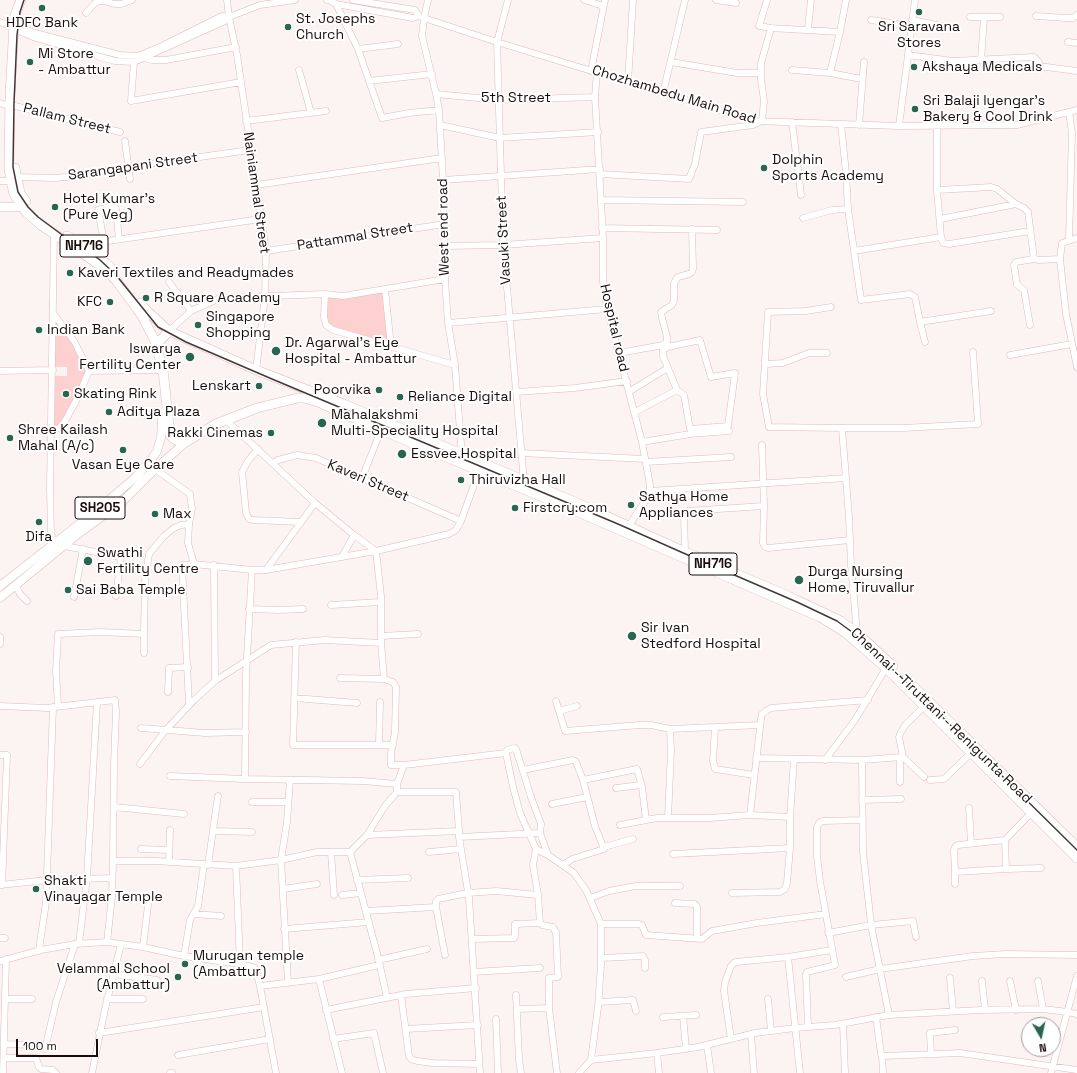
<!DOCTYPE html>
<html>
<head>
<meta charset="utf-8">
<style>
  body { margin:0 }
  #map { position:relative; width:1077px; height:1073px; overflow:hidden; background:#fcf3f3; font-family:"Space Grotesk",sans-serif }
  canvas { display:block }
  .north { position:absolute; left:1021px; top:1017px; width:40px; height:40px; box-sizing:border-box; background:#fff; border:1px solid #a39e9e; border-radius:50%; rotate:171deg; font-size:11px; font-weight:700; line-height:16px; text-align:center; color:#1a0c0c }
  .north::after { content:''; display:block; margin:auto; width:14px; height:18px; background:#296652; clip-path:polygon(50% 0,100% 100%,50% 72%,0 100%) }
  .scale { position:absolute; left:16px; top:1039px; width:82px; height:18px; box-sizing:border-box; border:2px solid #1a0c0c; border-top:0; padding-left:5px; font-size:12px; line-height:14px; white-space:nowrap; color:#1a0c0c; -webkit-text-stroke:3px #fff; paint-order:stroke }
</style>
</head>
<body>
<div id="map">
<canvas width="1077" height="1073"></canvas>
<div class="north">N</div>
<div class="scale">100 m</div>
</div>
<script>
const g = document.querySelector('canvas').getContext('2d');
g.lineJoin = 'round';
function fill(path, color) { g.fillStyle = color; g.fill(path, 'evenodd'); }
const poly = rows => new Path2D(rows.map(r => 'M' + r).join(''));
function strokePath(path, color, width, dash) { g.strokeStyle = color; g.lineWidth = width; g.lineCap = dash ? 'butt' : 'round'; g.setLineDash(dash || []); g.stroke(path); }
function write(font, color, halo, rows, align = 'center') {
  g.font = font + ' "Space Grotesk",sans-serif'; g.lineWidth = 4; g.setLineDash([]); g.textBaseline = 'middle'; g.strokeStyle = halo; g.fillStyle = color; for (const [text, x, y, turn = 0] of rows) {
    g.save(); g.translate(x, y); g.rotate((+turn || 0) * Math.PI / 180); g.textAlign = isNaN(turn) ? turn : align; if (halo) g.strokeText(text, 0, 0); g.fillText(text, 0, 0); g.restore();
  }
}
const green = poly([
  [384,291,389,344,335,329,329,325,325,317,326,295],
  [55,318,73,342,87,372,63,422,57,428,54,426,54,376,67,376,67,367,54,367]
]);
const minor = poly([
  [227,0,229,17,237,55,266,251,265,297,256,370],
  [327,0,329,0,336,4,413,18,419,16,424,18,497,42,755,121,899,126,1017,125,1077,110],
  [353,0,415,10,419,16],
  [428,0,424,18,422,36,436,94,439,110,443,180,445,279,448,323,455,365,462,457],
  [508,0,497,42,503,241,524,482],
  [584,0,603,6],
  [716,0,736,3],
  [767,0,759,26,771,28,840,32,846,0],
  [336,4,358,49,382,118,409,113,439,110],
  [86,13,95,3,100,1,104,1,114,4,121,4,132,0],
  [1036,16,1066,18,1073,18,1077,15],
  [970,17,1000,17],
  [871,20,912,26],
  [912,20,956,29],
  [0,22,33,37,72,49,115,61,134,62,225,21,229,17],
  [9,25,14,25,35,33,120,55,138,56,162,46,222,16,229,17,260,5,295,0],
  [808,29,811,0],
  [1068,42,1077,43],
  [358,49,398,44],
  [908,55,953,61,1034,57,1039,62,1039,66,1077,71],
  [145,58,152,60,166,60,236,47],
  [981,60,984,17],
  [134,62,131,101,241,82],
  [671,62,737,73,761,73],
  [299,70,311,113],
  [792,70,830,73,862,79],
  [591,71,605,0],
  [597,72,595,97,603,238,603,281,607,309,642,442,650,485,650,494,628,527],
  [830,73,840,32],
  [369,81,432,74],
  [628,82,633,0],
  [663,93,685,0],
  [436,94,499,100,595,97],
  [0,103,10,106],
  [15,106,120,132],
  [1069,112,1072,133,1069,240],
  [246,121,326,111],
  [792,122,801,195],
  [440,125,500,138,598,132],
  [859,125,864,62],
  [899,126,915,0],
  [937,126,937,190,941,237,943,243,949,244,1030,231],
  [125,141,130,179],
  [600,174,689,179,695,164,701,132,753,125,762,121,764,101,761,79,761,63,771,28],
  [16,177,55,178,78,176,128,167,250,150],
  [443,180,600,169],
  [0,181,11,181],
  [256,185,442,158],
  [937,190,991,187,997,189,1016,204,1024,208,1028,212,1034,259,1039,260,1060,259],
  [601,200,743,202],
  [848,209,861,300,910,294,915,297,920,322,991,311],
  [803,218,832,210,848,209,846,173,841,124],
  [940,219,1016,204],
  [602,228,717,230],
  [54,234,50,487,51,535,57,545],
  [1077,238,1062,243,1060,259,1066,314,1077,367],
  [104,241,98,210,113,206,114,206,116,209,119,239],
  [444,246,503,245,603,238],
  [88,248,94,243,261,219],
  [266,251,445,224],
  [854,251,941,237],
  [169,282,191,311],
  [385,289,391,347],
  [325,294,324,317,326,325,333,330,455,365],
  [831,307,806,311,768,312,763,394,769,427,842,428],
  [920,322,925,342],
  [448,323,607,309],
  [1030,325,1024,290,1017,285,1014,265,1016,262,1034,259],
  [169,331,191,311,220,298,325,294,343,296,445,279],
  [700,340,711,377,735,373,728,426,690,429,684,395,677,390,663,356,663,350,668,347,700,340],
  [619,353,663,345,667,342,667,337,662,318,661,312,672,305,674,300,674,283,678,277,689,274,692,272,693,269,692,229],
  [1010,355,1072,344],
  [766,364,783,363,809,353,827,353],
  [0,371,53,370],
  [89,371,163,370],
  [630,391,668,368],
  [516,392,575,388,627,381],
  [635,412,677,390],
  [52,431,59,428,64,423,78,397,89,371,74,341,53,313],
  [642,442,690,434,729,431],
  [762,445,764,506,763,543,765,547,768,548,850,540],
  [258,449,248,461,242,472,246,513,249,519,254,520,300,522],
  [521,453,645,459],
  [646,462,731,457],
  [273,463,278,460,297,455,316,458,461,521],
  [155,469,190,494,192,509,189,524,188,543,194,564],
  [362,478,381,430],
  [650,491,846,478],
  [65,546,121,557,116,596],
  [685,552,684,515,687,511,764,506],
  [342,557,354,535],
  [214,565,215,681],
  [252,570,246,674,245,779,363,781,397,784],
  [266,570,315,503],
  [16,586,20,594,27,601],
  [74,597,83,549],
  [331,605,381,602],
  [249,609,279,610,303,609],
  [144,634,144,653],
  [856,635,857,633,851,565,849,518,842,428,903,428,978,424,973,352],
  [381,636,418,634],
  [0,637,0,644],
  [296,642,293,745,393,745],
  [340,678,384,679],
  [168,692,169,668,188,667],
  [294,698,357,703],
  [556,701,565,731,640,725,651,725,670,729],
  [189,705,182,565,194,564,252,570,266,570,376,551,449,534,456,530,461,521,479,471],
  [0,706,47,708,115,700,116,712,114,764,113,861,112,897,107,942],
  [58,706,56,671,58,634,101,632,144,634,145,581,149,554,164,536,174,528,181,525,189,524],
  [559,711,577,706],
  [715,727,713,761,715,769,754,775],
  [141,728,205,733,246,732],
  [379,745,380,702],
  [506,753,513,787,520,813,536,849,548,855,574,873,586,890,601,924,601,965,598,1007,591,1060],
  [0,755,7,755,2,885],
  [756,758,862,760,903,757],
  [900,758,900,782],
  [825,760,855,720,886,668],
  [862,760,863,852,869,906,871,925,889,1015],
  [140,764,165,731,194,700,215,681,271,645,325,640,381,643],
  [404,765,506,753,507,750,514,748,516,749,531,797,541,824,540,833,548,855],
  [523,770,573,760,576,762,583,780,637,769,642,787,646,820],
  [170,776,245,779],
  [924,777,903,757,899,737,901,732,906,724,925,706],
  [930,780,944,779,971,753],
  [616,788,641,785],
  [397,792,456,792,459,831],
  [862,800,901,799],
  [252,802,288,802],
  [552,804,587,797],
  [114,807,184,814],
  [969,808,971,843],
  [750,815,761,719,762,714,766,711,771,708,868,700],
  [668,818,671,751,670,729,760,725],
  [620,825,657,818,710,818,750,815,790,817],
  [214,831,252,832],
  [367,835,459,831,459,837,540,833],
  [459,837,469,898,480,1073],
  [1005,840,958,845,955,847,954,850,955,872,1006,869,1005,840,1031,813],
  [604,847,633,839],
  [141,849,169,850],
  [536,849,533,865,538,895,540,923,542,925,553,927,556,933,558,977,549,978,549,1008,557,1073],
  [331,852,334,895],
  [350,852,378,957,387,998],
  [429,852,461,849],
  [673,854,790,848],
  [113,861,156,861,236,866,281,860,317,852,350,852,367,835,385,806,397,792,397,784,404,765,391,765,391,753,395,732,396,687,393,682,384,679,381,643,381,596,376,551,354,535,315,503,226,420],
  [169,862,170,830],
  [208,865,218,796],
  [563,865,572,859,604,849,595,826,583,780],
  [236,866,240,964],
  [1006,869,1041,868],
  [955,872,955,884],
  [357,880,408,878],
  [0,885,47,880,112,878],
  [283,889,317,884],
  [732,893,780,892,785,889,787,883,790,848,790,817,794,759],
  [342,895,361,893],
  [590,898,609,891,636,886,680,886],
  [675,903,695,904,697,906,697,938],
  [366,911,436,907],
  [194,914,221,916],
  [601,924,639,924,642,925,646,935,702,939,712,931,757,923,826,914],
  [284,929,369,922],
  [828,933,871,925,913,921,916,937],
  [0,938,5,938],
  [472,939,514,938,515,937,515,924,540,923],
  [79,943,87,878,97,702],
  [143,947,149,897],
  [39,950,46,902,53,707],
  [445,955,436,907,436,902,438,899,468,893,496,891,538,895],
  [184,956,190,920,198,906,204,864],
  [601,958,643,956,645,960,645,968],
  [378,960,427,949],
  [0,961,41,950,75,944,107,942,143,947,184,956,240,964,255,968,260,986,276,1073],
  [474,972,540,968],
  [114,974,157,980],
  [846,977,880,969,973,956,1006,954,1077,955],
  [950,978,953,1011],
  [319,979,342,1073],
  [982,981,985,1010],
  [1010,981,1016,1010],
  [1038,981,1043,1009],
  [288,983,281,860,287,822,290,780],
  [260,986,319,979,379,965],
  [401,995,409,1056,411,1059,417,1061,433,1063,479,1064],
  [516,995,519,1059,521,1073],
  [6,999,32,999],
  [107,999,143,999],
  [768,999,771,1031],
  [599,1002,633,1000,636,1011],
  [517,1009,549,1008],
  [326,1010,406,994,476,988],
  [683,1016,686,1049],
  [663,1017,696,1015],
  [876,1017,881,1054,884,1056,960,1053,1077,1070],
  [496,1019,498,1073],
  [843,1024,845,1073],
  [808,1027,806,974,807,972,835,965,820,881,817,856,817,827,819,823,823,821,863,820],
  [406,1029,478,1025],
  [99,1033,264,1007],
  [751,1034,754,1073],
  [333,1039,374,1033,383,1073],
  [731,1039,724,991,725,982,731,966,734,963,736,962,788,957],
  [4,1044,34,1045],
  [707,1045,711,1073],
  [45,1049,56,1002,75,944],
  [657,1053,659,1073],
  [931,1054,930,1033,955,1030],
  [178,1055,270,1039],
  [882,1055,883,1073],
  [4,1058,36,1058,39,1067,41,1069,53,1070,56,1073],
  [3,1073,6,959],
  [92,1073,105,1009,121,944],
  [170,1073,172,1073],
  [579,1073,591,1060,657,1053,698,1047,755,1033,795,1028,835,1025,889,1015,981,1010,1043,1009,1068,1012,1077,1014],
  [800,1073,788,957,832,950],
  [1051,1073,1077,976]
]);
const major = poly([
  [0,207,23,207],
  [0,586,92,514,136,477,151,460,157,451,161,438,162,420,167,407],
  [0,598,78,534,123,501,155,469,186,442]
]);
const highway = poly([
  [21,0,15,15,14,25,10,96,9,168,11,181,14,194,26,212,41,225,101,266,116,280,141,314,155,341,163,370,170,435,174,439,179,441,186,442,216,424,257,408,298,398,304,398,318,402,381,430,562,505,820,617,846,633,886,668,1077,858],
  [15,168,20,193,26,201],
  [67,236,88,248,110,267],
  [140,303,147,311,169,331,256,370,346,405,591,509,685,552,788,596,839,620,857,633,893,666],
  [156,345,169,331],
  [906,679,1077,847]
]);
const rail = poly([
  [24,0,20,12,17,35,14,103,13,167,18,192,28,207,38,217,65,237,84,248,100,260,116,275,158,327,186,342,272,379,618,524,681,552,797,602,837,621,852,632,915,690,1077,850]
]);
const markers = [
  [42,8,4,"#296652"],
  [919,12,4,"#296652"],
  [288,27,4,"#296652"],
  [30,62,4,"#296652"],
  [914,67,4,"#296652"],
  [915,109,4,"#296652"],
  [764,168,4,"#296652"],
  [55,207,4,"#296652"],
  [70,273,4,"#296652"],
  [146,298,4,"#296652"],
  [110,302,4,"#296652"],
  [198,325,4,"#296652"],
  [39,330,4,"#296652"],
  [276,351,5,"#296652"],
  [190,357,5,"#296652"],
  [259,386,4,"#296652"],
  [379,390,4,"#296652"],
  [66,394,4,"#296652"],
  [400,397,4,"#296652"],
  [109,412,4,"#296652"],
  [322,423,5,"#296652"],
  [271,433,4,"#296652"],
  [10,438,4,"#296652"],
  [123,450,4,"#296652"],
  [402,454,5,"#296652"],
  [461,480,4,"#296652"],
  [631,505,4,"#296652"],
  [515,508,4,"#296652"],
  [155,514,4,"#296652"],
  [39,522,4,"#296652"],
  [88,561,5,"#296652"],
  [799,580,5,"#296652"],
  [68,590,4,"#296652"],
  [632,636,5,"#296652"],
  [36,889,4,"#296652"],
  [185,964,4,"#296652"],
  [178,977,4,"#296652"]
];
const shields = [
  [84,246,48],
  [100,508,50],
  [713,564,48]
];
const shieldNames = [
  ["NH716",84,246],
  ["SH205",100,508],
  ["NH716",713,564]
];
const poiNames = [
  ["St. Josephs",296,19],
  ["Church",296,35],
  ["HDFC Bank",42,23,"center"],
  ["Sri Saravana",919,27,"center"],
  ["Stores",919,43,"center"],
  ["Mi Store",38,54],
  ["- Ambattur",38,70],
  ["Akshaya Medicals",922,67],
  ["Sri Balaji Iyengar's",923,101],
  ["Bakery & Cool Drink",923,117],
  ["Dolphin",772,160],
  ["Sports Academy",772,176],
  ["Hotel Kumar's",63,199],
  ["(Pure Veg)",63,215],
  ["Kaveri Textiles and Readymades",78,273],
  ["R Square Academy",154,298],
  ["KFC",102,302,"right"],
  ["Singapore",206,317],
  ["Shopping",206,333],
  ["Indian Bank",47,330],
  ["Dr. Agarwal's Eye",285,343],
  ["Hospital - Ambattur",285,359],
  ["Iswarya",181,349,"right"],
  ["Fertility Center",181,365,"right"],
  ["Lenskart",251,386,"right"],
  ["Poorvika",371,390,"right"],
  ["Skating Rink",74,394],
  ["Reliance Digital",408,397],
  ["Aditya Plaza",117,412],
  ["Mahalakshmi",331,415],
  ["Multi-Speciality Hospital",331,431],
  ["Shree Kailash",18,430],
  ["Mahal (A/c)",18,446],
  ["Rakki Cinemas",263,433,"right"],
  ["Essvee Hospital",411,454],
  ["Vasan Eye Care",123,465,"center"],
  ["Thiruvizha Hall",469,480],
  ["Sathya Home",639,497],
  ["Appliances",639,513],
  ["Firstcry.com",523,508],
  ["Max",163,514],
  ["Difa",39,537,"center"],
  ["Swathi",97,553],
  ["Fertility Centre",97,569],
  ["Durga Nursing",808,572],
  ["Home, Tiruvallur",808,588],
  ["Sai Baba Temple",76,590],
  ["Sir Ivan",641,628],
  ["Stedford Hospital",641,644],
  ["Shakti",44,881],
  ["Vinayagar Temple",44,897],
  ["Murugan temple",193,956],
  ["(Ambattur)",193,972],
  ["Velammal School",170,969,"right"],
  ["(Ambattur)",170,985,"right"]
];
const streetNames = [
  ["Chozhambedu Main Road",674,95,17],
  ["5th Street",516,98],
  ["Pallam Street",67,119,14],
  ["Sarangapani Street",133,167,-8],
  ["Nainiammal Street",256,193,82],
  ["West end road",444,227,-91],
  ["Pattammal Street",355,237,-9],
  ["Vasuki Street",504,240,-93],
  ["Hospital road",614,328,77],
  ["Kaveri Street",368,481,23],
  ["Chennai - Tiruttani - Renigunta Road",941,716,44]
];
fill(green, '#fed1d1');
strokePath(minor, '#e3b9b9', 7);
strokePath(major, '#e3b9b9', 9);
strokePath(highway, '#e3b9b9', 10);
strokePath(minor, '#fff', 6);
strokePath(major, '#fff', 8);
strokePath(highway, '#fff', 9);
strokePath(rail, '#453737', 1.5);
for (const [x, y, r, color] of markers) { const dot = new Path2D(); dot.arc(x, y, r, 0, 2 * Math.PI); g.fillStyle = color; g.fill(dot); strokePath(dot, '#fff', 1.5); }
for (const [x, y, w] of shields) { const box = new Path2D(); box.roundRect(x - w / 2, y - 11, w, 22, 3); g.fillStyle = '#fff'; g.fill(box); strokePath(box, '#1a0c0c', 1); }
write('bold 13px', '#1a0c0c', null, shieldNames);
write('14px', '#1a0c0c', '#fff', poiNames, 'left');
write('14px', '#1a0c0c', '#fff', streetNames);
</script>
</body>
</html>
